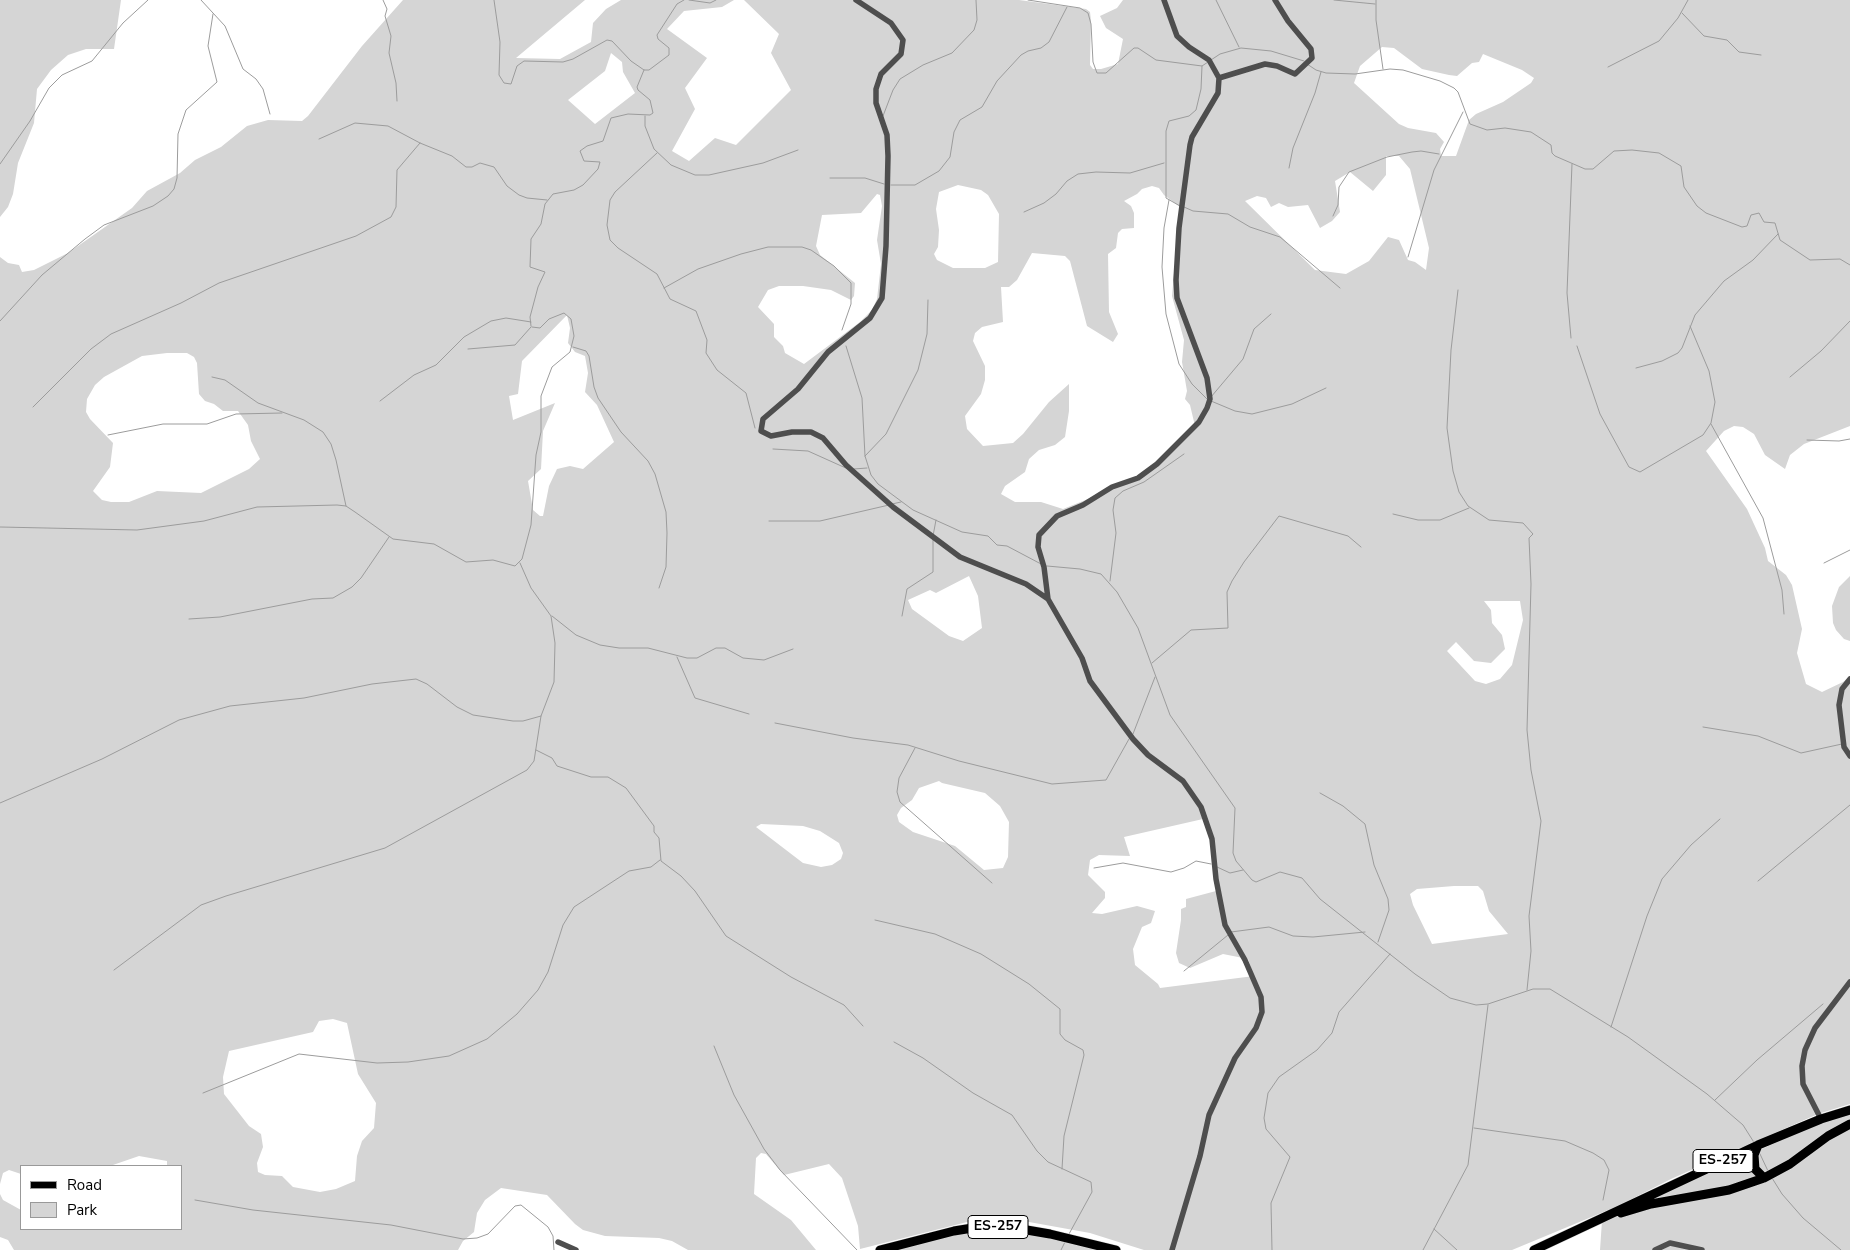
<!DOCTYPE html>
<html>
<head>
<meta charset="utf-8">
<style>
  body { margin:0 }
  #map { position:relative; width:1850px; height:1250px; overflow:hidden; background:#fff; font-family:"Nunito Sans",sans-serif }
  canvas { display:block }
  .legend { position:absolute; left:20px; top:1165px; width:162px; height:65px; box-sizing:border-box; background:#fff; border:1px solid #999; margin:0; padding:6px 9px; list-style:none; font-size:15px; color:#000 }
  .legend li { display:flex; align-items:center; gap:10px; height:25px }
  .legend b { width:25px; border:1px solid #999 }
</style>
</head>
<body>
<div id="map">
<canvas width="1850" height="1250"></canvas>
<ul class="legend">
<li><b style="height:6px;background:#000"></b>Road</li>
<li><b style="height:14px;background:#d5d5d5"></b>Park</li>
</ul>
</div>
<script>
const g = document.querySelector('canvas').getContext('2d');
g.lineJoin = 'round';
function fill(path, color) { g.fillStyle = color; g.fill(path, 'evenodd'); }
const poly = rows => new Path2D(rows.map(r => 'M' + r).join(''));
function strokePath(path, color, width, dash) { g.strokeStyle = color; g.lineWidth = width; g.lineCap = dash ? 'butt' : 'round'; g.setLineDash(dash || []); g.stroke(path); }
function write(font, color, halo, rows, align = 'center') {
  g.font = font + ' "Nunito Sans",sans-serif'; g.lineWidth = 4; g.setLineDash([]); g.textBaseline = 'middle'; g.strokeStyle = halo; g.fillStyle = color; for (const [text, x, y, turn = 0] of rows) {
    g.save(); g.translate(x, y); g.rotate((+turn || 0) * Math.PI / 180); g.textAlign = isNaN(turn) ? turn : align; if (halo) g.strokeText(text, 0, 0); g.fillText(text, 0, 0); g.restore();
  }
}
const green = poly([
  [0,0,121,0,114,49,86,49,68,55,51,70,37,89,34,123,18,163,13,194,8,207,0,217],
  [403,0,585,0,516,58,560,59,591,42,593,23,606,9,621,0,734,0,722,7,684,11,667,29,707,58,685,88,695,109,672,151,689,161,715,138,736,145,791,90,771,53,779,34,744,0,1019,0,1086,9,1090,12,1091,21,1090,65,1093,69,1101,69,1118,64,1123,39,1106,28,1100,16,1117,8,1123,0,1850,0,1850,426,1804,444,1790,455,1785,469,1765,455,1754,434,1743,427,1734,426,1724,431,1706,451,1747,509,1765,548,1768,561,1786,575,1792,585,1802,629,1797,653,1806,684,1822,692,1843,682,1850,676,1850,1104,1818,1114,1671,1179,1618,1206,1512,1250,1144,1250,1090,1233,1018,1220,979,1219,860,1249,858,1226,842,1178,829,1164,784,1175,766,1154,761,1153,756,1158,754,1194,791,1220,816,1250,688,1250,672,1241,659,1238,605,1236,583,1230,575,1224,547,1195,501,1188,485,1200,477,1213,474,1232,463,1241,458,1250,14,1250,8,1240,0,1237,0,1194,3,1200,21,1210,21,1229,181,1229,181,1166,167,1166,167,1161,139,1156,110,1166,21,1166,21,1174,9,1170,3,1173,0,1184,0,257,8,263,19,265,22,272,34,270,68,253,132,208,147,191,180,173,195,160,221,147,247,126,268,120,302,121,308,116,362,46],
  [1382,47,1394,48,1422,69,1449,75,1457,76,1472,63,1479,62,1483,54,1522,70,1534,78,1531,83,1503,102,1476,114,1469,120,1456,156,1441,156,1440,149,1444,142,1436,133,1408,128,1399,124,1354,83,1360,66],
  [611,53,622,62,623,72,635,93,595,124,568,100,605,71],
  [1386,156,1399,156,1410,169,1429,248,1426,270,1415,262,1408,260,1399,240,1388,237,1369,261,1346,274,1315,270,1245,201,1257,196,1266,198,1271,207,1279,203,1288,207,1308,205,1320,228,1332,221,1340,212,1335,181,1350,172,1373,191,1386,175],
  [958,185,981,190,988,195,999,214,998,262,985,268,953,268,937,260,934,254,938,247,939,230,936,209,939,192],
  [1152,186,1159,188,1164,195,1180,207,1172,296,1184,340,1182,362,1187,391,1185,399,1190,405,1195,426,1159,462,1138,477,1088,499,1063,509,1041,502,1015,502,1001,494,1005,486,1025,472,1029,459,1039,450,1055,445,1065,437,1069,411,1069,384,1049,402,1023,434,1013,443,983,446,967,429,965,416,981,394,985,380,985,366,973,341,975,333,982,327,1003,322,1001,287,1009,287,1017,280,1032,253,1065,256,1070,261,1087,326,1113,342,1118,334,1109,312,1108,254,1116,248,1118,233,1122,229,1134,228,1134,213,1131,206,1124,201,1137,194,1142,189],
  [877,194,880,195,882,206,877,240,881,264,877,299,872,310,860,322,804,364,785,353,783,346,774,337,774,324,758,307,768,290,779,286,803,286,831,290,851,300,854,296,855,283,820,255,816,246,822,215,861,213],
  [567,315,570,328,568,343,575,352,585,356,588,373,585,392,597,405,614,442,583,469,570,466,557,469,549,486,543,516,540,516,533,510,528,481,541,469,543,431,555,403,513,420,509,396,518,394,522,361],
  [167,353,187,353,194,357,197,363,199,394,205,401,214,404,223,411,238,411,248,425,251,441,260,459,249,469,201,493,157,491,129,502,111,502,102,500,93,491,110,467,113,443,90,419,86,412,87,399,95,385,104,377,142,356],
  [969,576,978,596,982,628,963,641,949,636,912,609,908,600,930,590,936,593],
  [1484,601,1520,601,1523,620,1512,665,1500,679,1486,684,1475,681,1447,651,1456,642,1474,661,1491,663,1505,649,1502,635,1492,623,1491,610],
  [939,781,942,783,985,793,1000,806,1009,822,1008,857,1003,868,984,870,955,846,913,832,899,822,897,815,901,808,912,800,919,788],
  [1203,819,1214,849,1216,891,1186,899,1186,907,1181,909,1181,920,1176,953,1179,963,1190,968,1223,954,1248,959,1254,976,1160,988,1158,984,1135,965,1133,949,1142,927,1151,923,1155,911,1137,906,1102,914,1092,913,1105,898,1105,892,1088,875,1090,860,1099,855,1130,856,1124,837],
  [761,824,803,826,820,831,839,843,843,853,841,859,832,865,821,867,803,863,756,827],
  [1454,886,1478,886,1483,891,1489,911,1508,934,1432,944,1413,905,1410,894,1417,889],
  [333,1019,347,1023,358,1074,376,1103,374,1128,362,1141,357,1156,355,1181,336,1189,320,1192,293,1187,282,1176,265,1175,258,1172,257,1163,263,1147,261,1134,249,1126,224,1094,223,1077,229,1051,313,1032,319,1021],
  [1850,576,1850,641,1844,639,1836,630,1833,623,1832,606,1839,587],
  [1850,1113,1850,1250,1600,1250,1602,1221,1806,1129],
  [980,1227,1017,1228,1116,1250,886,1250]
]);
const stream = poly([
  [201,0,225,26,243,69,256,79,263,89,270,114],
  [383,0,387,9,385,16,391,36,389,53,396,83,397,101],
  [494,0,500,42,499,75,504,83,511,84,517,66,524,61,563,62,573,59,607,40,612,41,631,61,644,70,649,70,669,55,669,48,658,39,657,35,677,4,684,0],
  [689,0,710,3,716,0],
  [1028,0,1080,8,1088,13,1091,24,1093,62,1097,73,1106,73,1134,48,1138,48,1156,60,1202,66,1208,62],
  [1216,0,1239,47],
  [1334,0,1375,4],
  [1376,0,1376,20,1383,69],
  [1682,13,1704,36,1727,40,1739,52,1761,55],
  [1211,60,1220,54,1241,48,1271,51,1304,61],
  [1307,64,1316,70,1326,73,1355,74,1390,69,1403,70,1440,81,1454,88,1458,92,1470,124,1487,130,1505,128,1531,132,1551,145,1552,153,1555,156,1585,169,1593,169,1614,151,1632,150,1659,153,1681,166,1684,187,1697,206,1706,213,1742,227,1747,226,1751,215,1759,213,1764,222,1775,223,1780,240,1810,260,1840,259,1850,265],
  [1608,67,1659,41,1678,18,1688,0],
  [645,116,645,126,654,149,671,165,695,175,709,175,763,163,798,150],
  [883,116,893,90,900,79,923,65,952,53,974,30,977,20,976,0],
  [319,139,355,123,388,126,420,143,452,156,466,167,472,167,480,163,494,167,507,186,519,195,527,198,547,200],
  [657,153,615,192,610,200,607,225,610,240,618,248,657,274,670,299,696,311,707,340,706,353,717,370,746,393,755,428],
  [0,164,30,121,49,88,62,75,92,61,123,23,148,0],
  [1289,168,1293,148,1315,93,1321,72],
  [830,178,865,178,884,184],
  [891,185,915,185,939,171,950,157,954,132,960,120,982,107,997,81,1021,55,1028,51,1041,48,1049,42,1067,7],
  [1169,200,1164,228,1162,267,1166,314,1179,364,1192,384,1207,399],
  [1180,206,1166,198,1166,131,1169,121,1189,116,1196,110,1201,89,1202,66],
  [1184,207,1193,211,1228,214,1250,227,1280,237,1340,288],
  [1024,212,1044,203,1056,194,1067,181,1078,174,1096,172,1130,173,1164,163],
  [1333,216,1338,205,1339,187,1349,172,1387,157,1412,152,1421,151,1439,154],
  [1408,257,1434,170,1463,112],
  [664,288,698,269,741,254,768,247,802,247,811,250,834,266,851,283,851,304,842,330],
  [1458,290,1451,350,1447,428,1453,471,1459,492,1468,506,1489,520,1523,523,1533,534,1529,538,1531,584,1527,730,1531,770,1541,821,1529,916,1531,951,1527,990],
  [0,321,42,275,85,239,104,225,153,206,168,196,174,189,177,178,178,134,186,110,217,82,208,46,213,14],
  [531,326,530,317,538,287,545,272,530,267,531,239,541,224,545,204,553,194,574,190,583,185,598,169,600,162,584,161,580,151,587,146,603,141,611,118,628,114,650,115,653,113,650,100,638,90,637,87,644,70],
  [1571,338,1567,293,1572,164],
  [846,346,862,398,865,456,871,475,878,484,913,510,962,532,988,536,997,545,1007,546,1041,564],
  [1577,346,1600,414,1629,467,1640,472,1703,435,1711,423,1715,402,1709,371,1690,326],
  [573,347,586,351,589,356,594,387,598,398,621,432,648,461,655,474,666,512,667,533,666,567,659,588],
  [468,349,515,345,531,327],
  [1636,368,1662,361,1678,353,1682,348,1695,315,1724,281,1753,260,1778,234],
  [212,377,225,380,258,403,304,420,323,432,331,444,336,460,346,506],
  [1790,377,1821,351,1850,321],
  [1211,397,1243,359,1254,329,1271,314],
  [380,401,414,375,436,365,464,337,491,321,506,318,531,322],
  [1211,401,1235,411,1252,414,1292,404,1326,388],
  [33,407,91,349,111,334,181,303,219,283,356,236,391,217,396,207,397,170,420,143],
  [1711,424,1763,518,1782,590,1784,614],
  [108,435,163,424,207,424,236,414,282,413],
  [1807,440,1839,441,1850,439],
  [773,449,808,451,848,469],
  [865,456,886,434,918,370,927,334,928,300],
  [854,469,867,468],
  [892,504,901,502],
  [1393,514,1418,520,1440,520,1469,508],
  [769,521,820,521,889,505],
  [0,527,137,530,204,521,257,507,337,505,346,506,355,512,393,539,434,544,466,562,493,560,515,566,522,559,531,525,536,455,541,432,541,396,552,367,570,352,574,336,571,319,564,313,549,319,540,328,532,327],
  [933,536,936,520],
  [1824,563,1850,550],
  [1047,566,1080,569,1101,574,1117,592,1138,628,1170,715,1235,808,1233,853,1236,861,1252,880,1256,882,1280,872,1302,878,1320,899,1415,974,1450,998,1476,1005,1488,1004,1533,989,1550,989,1628,1037,1707,1094,1743,1125,1755,1144],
  [1110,581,1116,533,1113,510,1115,498,1123,491,1144,482,1184,454],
  [552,616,576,635,600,645,619,648,648,648,687,658,697,658,716,648,725,648,743,658,764,660,793,649],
  [902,616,907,589,933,572,933,539],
  [189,619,220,617,312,599,333,598,352,587,361,578,389,537],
  [677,657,695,698,749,714],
  [1152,663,1191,630,1228,628,1227,592,1232,581,1244,562,1279,516,1348,536,1361,547],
  [775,723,853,738,908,745,959,761,1052,784,1106,780,1129,739],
  [1703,727,1758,736,1801,753,1842,744],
  [1133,734,1155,677],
  [915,748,899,778,897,792,900,802,992,883],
  [536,750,552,758,557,766,591,777,608,777,626,788,654,826,654,832,659,838,661,861,681,876,695,891,726,936,791,977,844,1005,863,1026],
  [1320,793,1343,806,1365,824,1374,865,1388,899,1389,910,1378,942],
  [0,803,102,759,179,720,230,706,304,698,372,684,416,679,427,684,457,707,473,715,513,721,523,721,541,716],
  [1217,867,1230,873,1243,870],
  [1094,868,1123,863,1171,872,1184,868,1196,861,1211,864],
  [1758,881,1850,805],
  [875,920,935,934,981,954,1029,984,1060,1009,1060,1034,1065,1040,1083,1050,1084,1055,1064,1136,1062,1169],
  [1231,932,1269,927,1293,936,1313,937,1365,932],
  [114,970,201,905,226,896,385,848,527,770,534,761,541,716,554,682,555,643,551,616,531,588,520,563],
  [1184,971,1228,935],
  [1611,1027,1647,916,1662,879,1691,845,1720,819],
  [894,1042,923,1058,973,1093,1012,1115,1037,1151,1048,1162,1091,1182,1092,1192,1069,1234],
  [714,1046,734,1095,764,1149,780,1170,857,1250],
  [203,1093,299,1054,377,1063,408,1062,449,1056,487,1039,517,1014,538,990,548,972,563,925,574,907,629,871,651,867,660,860],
  [1715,1100,1757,1060,1823,1004],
  [1474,1128,1565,1141,1593,1153,1604,1160,1609,1170,1603,1200],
  [1760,1154,1768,1171],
  [1772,1178,1782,1194,1803,1218,1841,1250],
  [195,1200,253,1210,391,1225,463,1239,477,1238,488,1234,515,1206,521,1205,548,1227,553,1236,554,1250],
  [1434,1229,1457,1250],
  [1061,1250,1065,1242],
  [1272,1250,1271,1203,1290,1157,1266,1129,1264,1118,1268,1093,1279,1077,1317,1050,1332,1033,1339,1012,1390,954],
  [1423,1250,1468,1165,1488,1005]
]);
const street = poly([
  [856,0,891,23,903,40,901,54,881,74,876,89,876,103,887,135,888,156,886,246,882,298,870,318,828,352,798,389,763,419,761,431,771,436,792,432,811,432,823,438,846,465,893,507,960,557,1026,584,1048,599],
  [1164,0,1177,36,1189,47,1209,60,1219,78,1218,93,1192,137,1190,145,1179,228,1176,280,1177,298,1207,378,1210,399,1207,408,1199,422,1157,464,1138,478,1112,487,1083,505,1057,516,1039,535,1038,547,1044,567,1048,599,1082,658,1090,681,1133,739,1148,755,1183,781,1201,807,1212,839,1216,879,1225,925,1245,960,1261,997,1262,1012,1256,1028,1235,1058,1209,1115,1200,1156,1172,1250],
  [1219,78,1265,64,1277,66,1295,74,1312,58,1311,49,1288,21,1275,0],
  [1850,679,1842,689,1839,705,1844,747,1850,756],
  [1821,1119,1803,1084,1802,1066,1805,1050,1815,1028,1850,982],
  [558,1242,576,1250],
  [1655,1250,1670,1243,1702,1250]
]);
const primary = poly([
  [1758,1145,1754,1155,1755,1169,1764,1178],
  [1621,1213,1651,1204,1729,1190,1764,1178,1790,1164,1828,1136,1850,1124],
  [880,1250,954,1231,985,1226,1015,1228,1050,1234,1116,1250],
  [1534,1250,1758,1145,1821,1119,1850,1110]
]);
const shields = [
  [1723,1161,60],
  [998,1227,60]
];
const shieldNames = [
  ["ES-257",1723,1161],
  ["ES-257",998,1227]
];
fill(green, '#d5d5d5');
strokePath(stream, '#9c9c9c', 1);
strokePath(primary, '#dbdbdb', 10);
strokePath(street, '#4e4e4e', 5.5);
strokePath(primary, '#000', 9);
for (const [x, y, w] of shields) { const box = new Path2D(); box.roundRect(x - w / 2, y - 11.5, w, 23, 4); g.fillStyle = '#fff'; g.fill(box); strokePath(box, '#000', 1); }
write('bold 14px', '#000', null, shieldNames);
</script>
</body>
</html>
